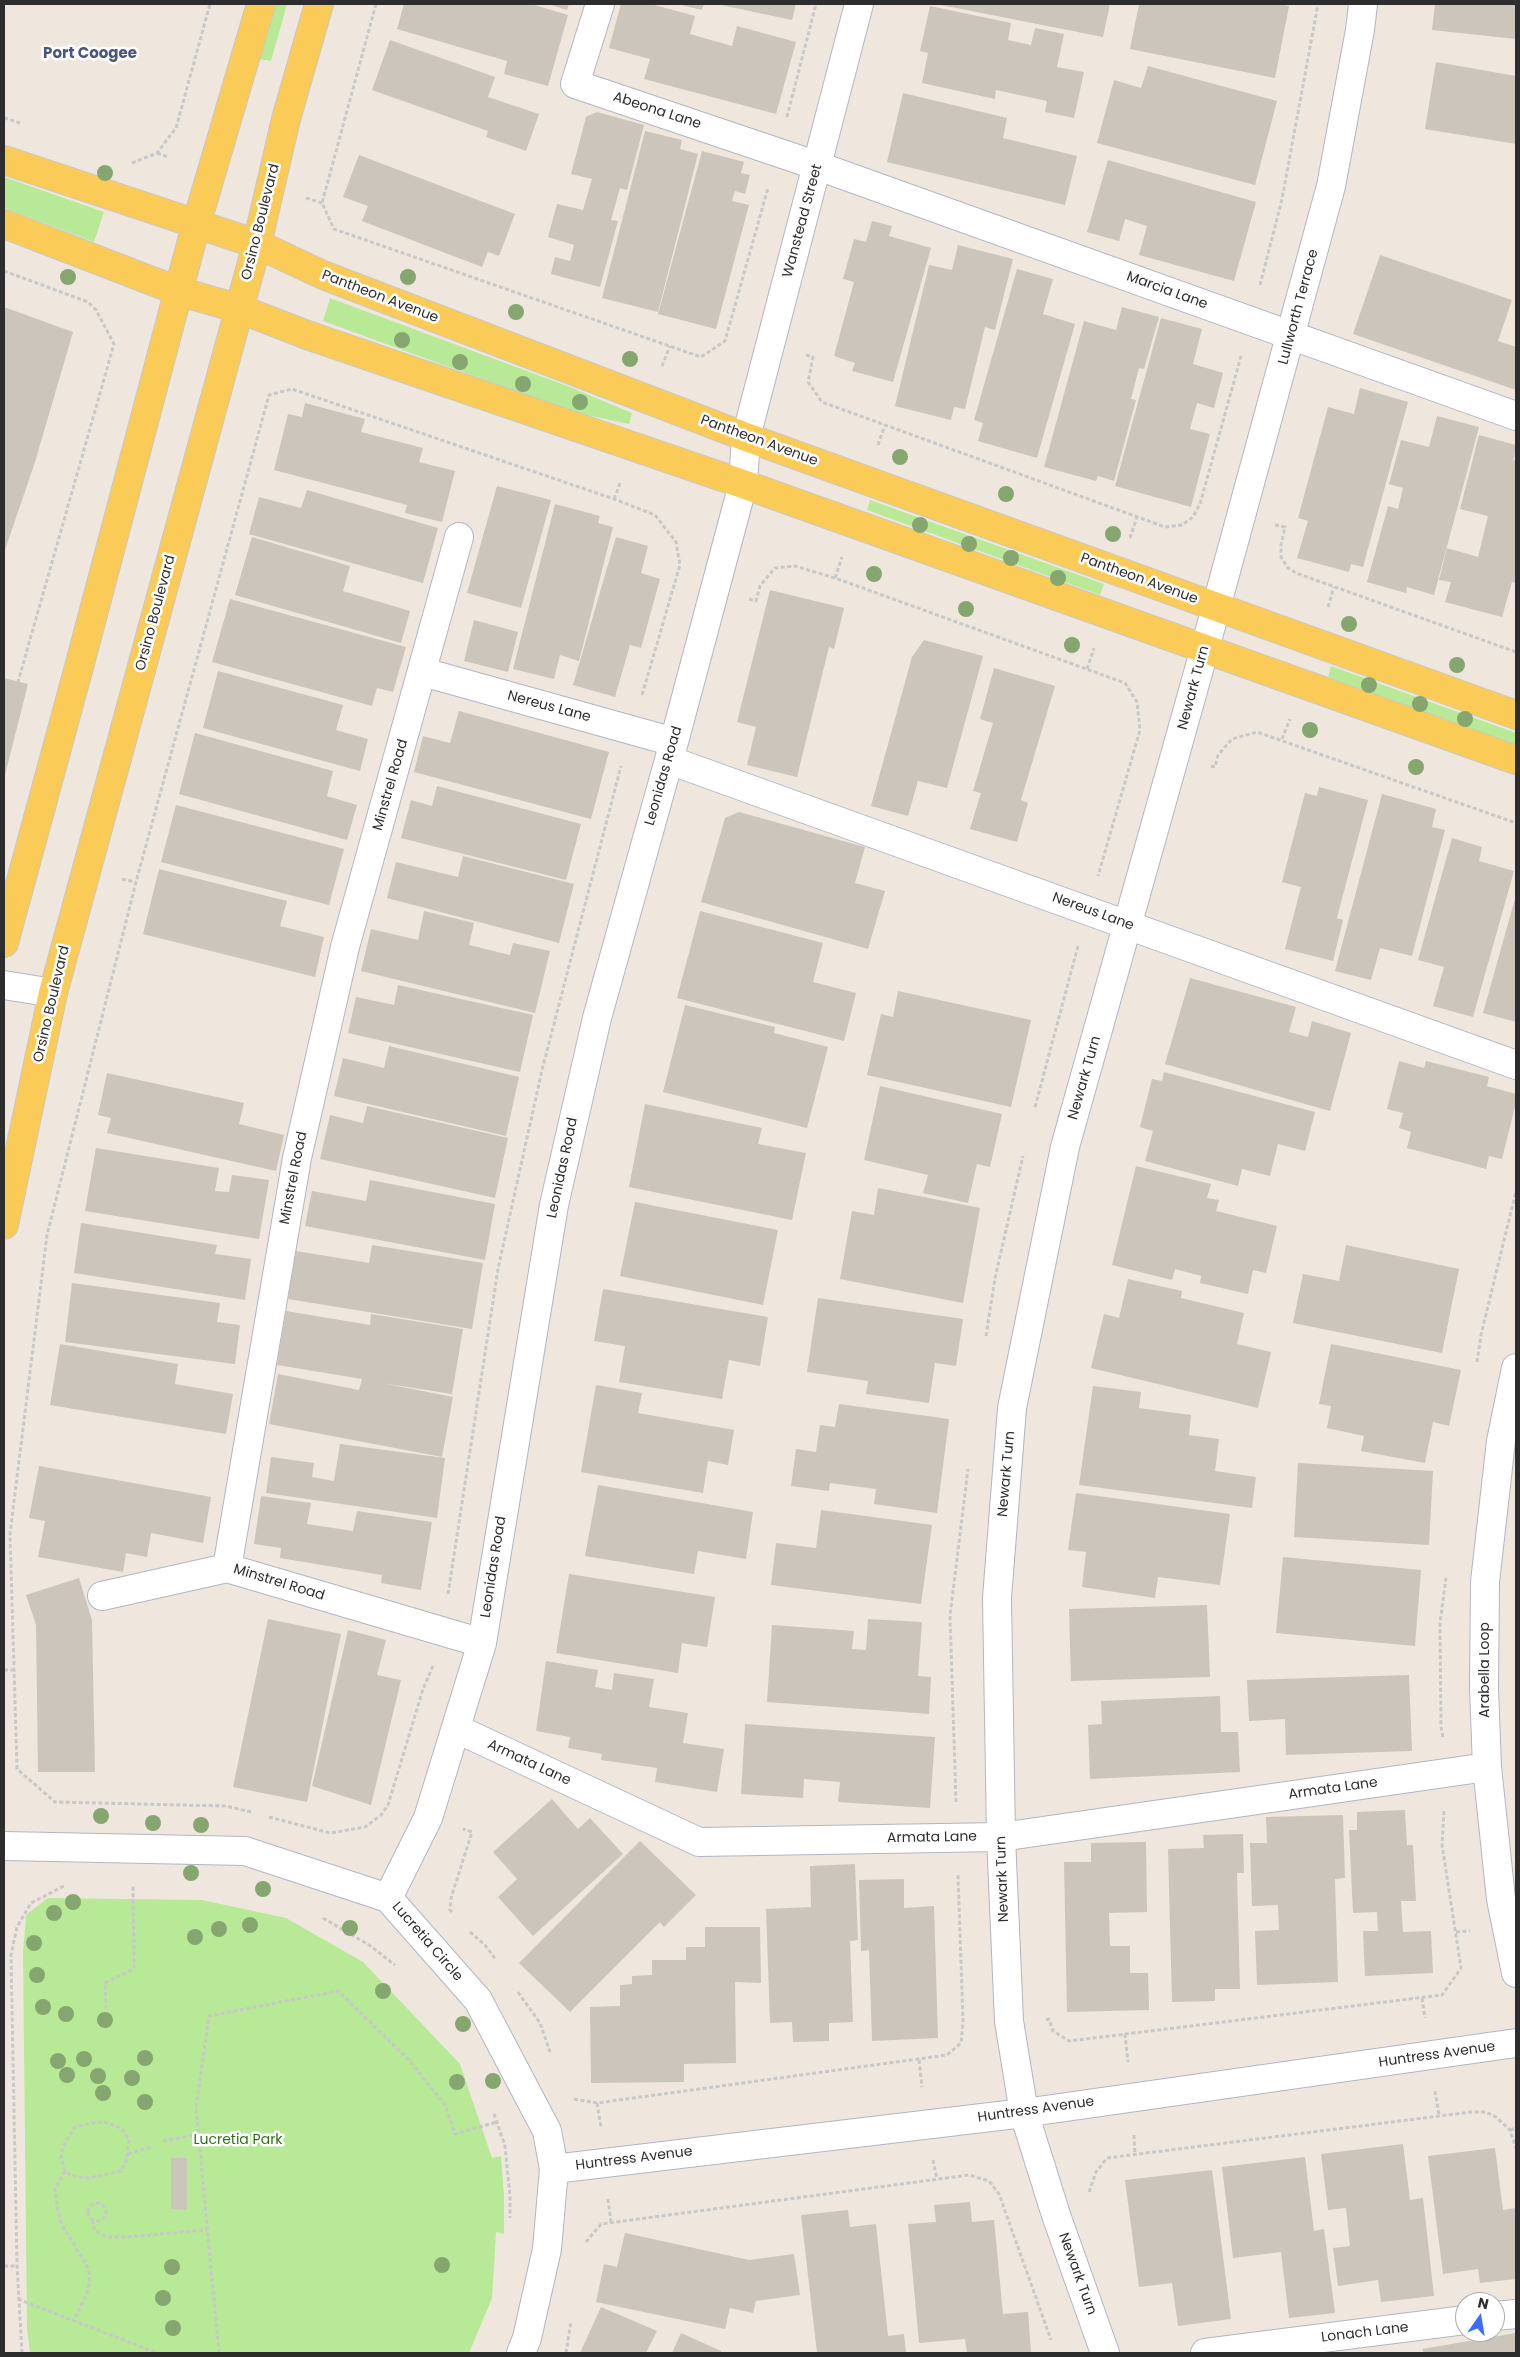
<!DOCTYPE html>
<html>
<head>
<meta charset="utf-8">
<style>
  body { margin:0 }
  #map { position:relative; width:1520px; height:2357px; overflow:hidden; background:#efe7de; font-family:Poppins,sans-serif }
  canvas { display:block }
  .frame { position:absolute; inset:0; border:5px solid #2d2d2d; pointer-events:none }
  .north { position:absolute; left:1455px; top:2292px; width:50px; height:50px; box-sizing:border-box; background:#fff; border:1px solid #ababab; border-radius:50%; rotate:13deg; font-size:14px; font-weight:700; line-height:20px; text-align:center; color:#2d2d2d }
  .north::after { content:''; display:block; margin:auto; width:18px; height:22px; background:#3b6bff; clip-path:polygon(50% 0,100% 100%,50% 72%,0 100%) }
</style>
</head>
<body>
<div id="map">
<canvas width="1520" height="2357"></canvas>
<div class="frame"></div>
<div class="north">N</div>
</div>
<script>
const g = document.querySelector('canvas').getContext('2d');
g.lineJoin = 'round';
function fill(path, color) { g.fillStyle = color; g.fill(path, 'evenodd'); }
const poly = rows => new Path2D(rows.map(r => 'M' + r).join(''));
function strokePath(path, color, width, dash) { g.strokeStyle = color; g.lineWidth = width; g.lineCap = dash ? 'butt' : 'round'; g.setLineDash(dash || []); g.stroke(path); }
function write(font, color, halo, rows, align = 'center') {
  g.font = font + ' Poppins,sans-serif'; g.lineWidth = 5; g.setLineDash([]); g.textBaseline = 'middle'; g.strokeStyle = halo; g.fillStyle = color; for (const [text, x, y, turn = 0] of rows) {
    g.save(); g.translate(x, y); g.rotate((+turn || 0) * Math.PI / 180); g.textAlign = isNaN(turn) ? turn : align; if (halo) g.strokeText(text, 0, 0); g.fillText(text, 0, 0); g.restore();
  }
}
const green = poly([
  [275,4,287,4,271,61,259,59],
  [4,177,104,212,94,242,4,208],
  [330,298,570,387,632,413,629,424,572,412,323,321],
  [870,500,1104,584,1100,595,867,510],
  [1331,666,1516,733,1516,745,1328,677],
  [48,1898,202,1900,286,1918,363,1962,460,2064,492,2158,501,2156,504,2195,504,2234,496,2232,492,2298,469,2353,30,2353,27,2327,23,1953,26,1915]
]);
const building = poly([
  [404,4,531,4,568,15,548,86,504,74,507,61,397,29],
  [548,4,569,4,567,10],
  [621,4,651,4,695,16,690,34,732,46,737,26,796,42,776,114,644,79,650,59,609,48],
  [677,4,704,4,702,10],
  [716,4,796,4,792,20],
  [936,4,1110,4,1103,37],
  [1139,4,1280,4,1289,6,1275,78,1130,49],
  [1435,4,1516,4,1516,39,1432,30],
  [930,6,1011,23,1008,40,1031,45,1035,28,1064,34,1057,67,1084,72,1074,118,1045,112,1047,101,996,90,995,99,922,83,928,53,920,51],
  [390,40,495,77,488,97,539,114,526,151,486,137,488,131,372,90],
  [1436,62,1516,76,1516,144,1425,129],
  [1148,66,1277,101,1255,185,1097,143,1114,80,1141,88],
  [903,93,1007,118,1003,138,1077,156,1065,205,887,162],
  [597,112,644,125,627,190,620,188,611,220,618,221,600,287,551,274,555,257,570,261,574,245,548,237,557,204,583,210,592,179,571,174,586,117],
  [645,131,682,140,680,149,698,154,658,312,602,298],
  [702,151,744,162,741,173,750,175,745,194,735,191,732,201,749,205,716,329,658,314],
  [359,155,515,214,499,256,488,252,482,267,362,221,368,206,343,197],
  [1108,160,1256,202,1234,281,1139,255,1147,226,1125,219,1119,241,1087,232],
  [872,221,892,226,889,236,931,248,893,382,852,371,855,363,834,356,854,282,843,279,854,239,866,242],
  [958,245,1013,259,995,330,985,327,965,409,954,407,951,420,895,406,929,265,952,270],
  [1380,255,1512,300,1498,341,1516,347,1516,390,1353,334],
  [1017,269,1053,279,1043,314,1075,324,1037,458,978,441,983,423,974,420],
  [4,307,73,332,35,462,4,553],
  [1122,307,1159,317,1144,369,1139,368,1131,399,1136,400,1114,481,1098,476,1096,481,1044,467,1084,321,1116,330],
  [1161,318,1202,329,1193,364,1223,373,1214,408,1197,403,1190,429,1210,434,1191,507,1115,486],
  [1360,388,1408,402,1363,567,1351,564,1349,572,1297,558,1308,521,1298,518,1328,407,1354,414],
  [305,403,365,419,361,432,423,448,419,462,455,471,442,522,405,513,407,505,274,470,288,414,302,417],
  [1437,416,1479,427,1434,595,1407,587,1406,593,1367,582,1388,506,1398,509,1403,488,1389,484,1401,440,1429,447],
  [1479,435,1516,445,1514,460,1516,461,1516,583,1512,582,1502,617,1445,602,1451,582,1439,580,1447,548,1478,557,1488,516,1460,509],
  [497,486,551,500,521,608,467,593],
  [307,490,438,528,423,583,249,534,259,497,301,508],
  [555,504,600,516,598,523,613,527,579,661,560,655,554,679,513,669],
  [252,537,350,566,343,591,410,611,401,643,235,595],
  [616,537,648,546,641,573,660,579,641,648,630,645,615,697,573,685],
  [770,590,844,608,834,649,829,647,797,777,747,765,756,727,737,722],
  [230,599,406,647,393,692,377,688,372,706,212,662],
  [474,620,518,632,508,672,464,661],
  [924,640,983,656,947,788,918,781,908,816,871,806,912,657],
  [994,668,1055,686,1021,800,1028,803,1017,842,970,829,981,793,973,791,993,723,980,719],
  [218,671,343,705,336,730,368,739,360,771,203,728],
  [4,678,28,684,4,779],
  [459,711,609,752,591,819,414,772,423,736,450,743],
  [195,733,333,771,327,796,357,805,347,840,179,794],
  [437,786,581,824,566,880,401,838,411,800,432,806],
  [1319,787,1368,800,1337,918,1343,920,1333,961,1285,949,1301,887,1282,882,1305,793,1317,796],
  [1382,794,1436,809,1432,827,1445,830,1412,956,1380,948,1371,980,1335,971],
  [176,805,344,849,329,905,161,862],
  [739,812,865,847,855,883,885,891,868,949,701,902,725,818],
  [1452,838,1482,847,1479,861,1514,871,1473,1017,1433,1006,1444,967,1418,960],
  [463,856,574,884,559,943,387,898,396,862,458,877],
  [159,869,287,901,280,926,324,937,315,977,143,934],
  [1516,895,1516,1022,1483,1013],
  [424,911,474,923,469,945,510,955,513,943,550,951,535,1013,361,971,371,929,418,940],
  [700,911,823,943,813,982,856,993,844,1041,677,998],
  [1190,978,1296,1007,1289,1032,1308,1037,1312,1021,1351,1033,1330,1111,1165,1064],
  [398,985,533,1015,520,1072,348,1033,356,997,394,1005],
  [898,991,1031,1020,1011,1107,867,1075,881,1014,893,1017],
  [685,1005,775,1027,774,1033,828,1047,807,1128,663,1092],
  [389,1046,519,1077,506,1136,334,1096,343,1058,384,1068],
  [1399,1061,1424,1068,1426,1061,1489,1077,1487,1086,1516,1094,1516,1103,1502,1159,1489,1156,1486,1169,1407,1148,1411,1132,1399,1128,1403,1113,1387,1109],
  [1164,1072,1315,1112,1305,1151,1278,1144,1270,1176,1242,1169,1238,1186,1145,1161,1153,1131,1140,1127,1152,1079,1162,1081],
  [107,1073,244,1103,239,1124,284,1135,276,1171,107,1133,111,1118,98,1115],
  [880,1086,1002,1114,990,1167,977,1164,968,1203,923,1193,928,1175,864,1160],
  [645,1104,762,1128,758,1144,806,1153,792,1220,629,1187],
  [367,1106,508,1138,495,1198,320,1159,330,1115,363,1123],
  [96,1148,219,1168,215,1191,229,1192,232,1175,269,1180,259,1239,85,1211],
  [1136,1166,1211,1184,1207,1198,1219,1200,1216,1211,1277,1226,1266,1273,1253,1270,1248,1294,1200,1283,1201,1276,1175,1269,1172,1280,1112,1265],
  [370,1180,495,1204,485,1260,305,1226,312,1191,366,1201],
  [878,1188,980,1208,963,1303,840,1279,852,1211,874,1215],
  [635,1202,778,1230,763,1305,620,1276],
  [81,1223,217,1245,215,1254,251,1259,245,1300,74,1273],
  [372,1245,483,1263,472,1329,288,1299,296,1251,369,1263],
  [1346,1245,1459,1269,1442,1353,1293,1323,1303,1274,1339,1281],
  [1128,1279,1182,1291,1181,1298,1244,1313,1237,1344,1271,1352,1258,1408,1091,1368,1104,1314,1119,1318],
  [72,1283,220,1303,217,1322,240,1325,235,1364,65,1342],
  [603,1289,768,1317,760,1366,729,1360,722,1399,619,1382,625,1346,594,1341],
  [818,1298,963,1319,956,1366,935,1363,929,1403,866,1394,868,1381,807,1372],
  [286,1311,370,1325,371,1314,463,1329,452,1394,382,1383,453,1397,442,1457,269,1424,278,1374,359,1390,362,1379,277,1365],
  [60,1344,178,1364,175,1384,233,1394,226,1434,50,1405],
  [1331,1344,1461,1370,1449,1426,1433,1422,1425,1463,1361,1451,1364,1436,1327,1428,1331,1406,1319,1404],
  [596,1385,642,1393,638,1413,734,1430,728,1465,708,1461,703,1493,581,1472],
  [1093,1386,1141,1392,1139,1408,1191,1415,1189,1435,1219,1439,1215,1471,1256,1477,1252,1508,1079,1485],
  [839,1404,949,1419,937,1513,874,1504,876,1489,830,1483,829,1491,791,1486,796,1449,816,1452,820,1425,835,1427],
  [340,1444,445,1458,437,1518,266,1493,271,1457,314,1463,312,1477,334,1481],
  [1298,1463,1433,1471,1429,1545,1294,1537],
  [39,1466,211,1497,203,1543,151,1533,147,1557,126,1553,123,1572,38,1557,45,1521,29,1518],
  [598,1485,753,1512,746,1559,698,1551,694,1574,585,1556],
  [1076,1493,1230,1514,1220,1585,1158,1577,1155,1598,1082,1587,1086,1552,1068,1550],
  [261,1496,311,1503,307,1524,353,1531,357,1511,432,1522,421,1590,381,1583,382,1575,280,1558,281,1548,254,1544],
  [821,1510,932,1525,921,1604,771,1585,776,1543,816,1548],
  [1283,1557,1421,1570,1415,1646,1276,1633],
  [569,1574,715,1597,707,1647,682,1643,678,1673,556,1653],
  [79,1578,92,1620,95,1772,38,1772,36,1625,26,1595],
  [1207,1605,1210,1677,1071,1681,1069,1609],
  [268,1619,341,1634,307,1802,233,1787],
  [868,1619,922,1622,918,1676,931,1677,929,1714,767,1702,772,1625,854,1631,852,1649,866,1650],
  [348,1630,386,1640,377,1675,401,1680,371,1805,312,1786],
  [546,1661,598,1670,595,1687,612,1690,614,1673,654,1679,649,1707,688,1713,683,1743,724,1749,717,1792,655,1782,657,1768,601,1760,602,1754,568,1748,570,1737,536,1731],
  [1409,1675,1412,1751,1286,1755,1285,1719,1249,1721,1247,1680],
  [1220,1696,1221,1732,1238,1732,1240,1772,1090,1779,1088,1725,1102,1724,1101,1701],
  [745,1724,935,1737,930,1808,838,1802,840,1782,804,1779,803,1798,741,1794],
  [552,1799,578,1829,590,1818,623,1854,533,1936,498,1897,517,1879,493,1852],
  [1405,1810,1407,1845,1413,1845,1416,1901,1401,1901,1403,1932,1431,1931,1433,1973,1365,1976,1363,1931,1378,1931,1377,1912,1353,1913,1349,1830,1357,1830,1357,1812],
  [1343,1815,1345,1878,1335,1879,1338,1982,1257,1985,1255,1931,1279,1930,1278,1905,1252,1906,1250,1843,1267,1843,1266,1817],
  [1243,1834,1244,1873,1237,1873,1240,1989,1215,1989,1215,2001,1172,2002,1168,1849,1204,1848,1203,1835],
  [640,1841,696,1895,664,1927,660,1922,570,2012,519,1963],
  [1146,1842,1147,1912,1109,1913,1110,1946,1130,1946,1130,1973,1148,1973,1149,2010,1067,2012,1064,1862,1091,1862,1091,1843],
  [855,1864,858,1940,850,1941,853,2022,829,2023,829,2041,793,2042,792,2022,770,2023,766,1909,811,1907,810,1866],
  [904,1879,904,1908,934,1906,938,2038,872,2041,869,1950,861,1951,859,1880],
  [705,1927,760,1927,761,1983,735,1982,736,2063,684,2064,684,2082,591,2083,590,2007,620,2006,620,1985,632,1984,632,1976,652,1975,652,1960,686,1960,686,1947,705,1947],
  [1403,2144,1410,2200,1423,2198,1434,2296,1381,2302,1378,2280,1338,2286,1333,2248,1350,2246,1346,2208,1328,2210,1321,2154],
  [1495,2148,1503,2210,1515,2208,1516,2279,1480,2283,1478,2269,1443,2274,1428,2156],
  [1305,2157,1314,2231,1324,2229,1335,2313,1289,2318,1281,2252,1233,2258,1222,2167],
  [171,2158,187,2158,187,2210,171,2209],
  [1212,2170,1231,2319,1178,2326,1172,2283,1139,2287,1125,2180],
  [970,2202,972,2222,994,2220,1003,2314,1028,2312,1031,2353,967,2353,965,2339,919,2343,908,2224,936,2222,934,2205],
  [848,2210,850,2227,876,2224,888,2336,904,2334,906,2353,817,2353,801,2215],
  [625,2233,749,2260,794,2254,800,2295,756,2301,753,2313,730,2308,725,2329,596,2302,604,2264,617,2267],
  [601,2307,657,2331,646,2353,580,2353],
  [681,2333,721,2351,721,2353,672,2353],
  [1516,2333,1516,2353,1424,2353,1422,2349]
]);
const path = poly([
  [376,4,322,203,334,229,701,357,725,341,768,188],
  [787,117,816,4],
  [4,118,20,123],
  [157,153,168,157],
  [132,163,157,153,176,128,210,4],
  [306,198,322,203],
  [4,271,88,302,96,310,114,344,18,682],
  [1260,285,1282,199,1318,4],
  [806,355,813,357,808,382,822,402,1165,527,1182,525,1193,517,1200,504,1241,356],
  [662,366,670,346],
  [878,445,885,425],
  [614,499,621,481],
  [1275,525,1285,527,1281,545,1281,557,1288,568,1296,573,1516,652],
  [1130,538,1137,517],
  [835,578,842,557],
  [749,599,756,601,760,586,775,568,795,566,835,578,1125,683,1137,702,1140,730,1098,876],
  [1328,607,1334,587],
  [1087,669,1094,648],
  [1282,739,1290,719],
  [1211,766,1215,767,1218,755,1232,739,1257,732,1516,823],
  [122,879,135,882],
  [1035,1107,1078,946],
  [986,1336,995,1278,1023,1156],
  [1477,1362,1481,1335,1516,1191],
  [448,1594,498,1269,542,1070,621,766],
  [4,1670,13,1670],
  [1443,1737,1441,1727,1440,1623,1446,1578],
  [956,1802,950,1616,968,1469],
  [251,1812,226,1806,55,1802,17,1769,10,1534,47,1235,136,882,269,395,292,389,614,499,655,515,676,542,680,565,642,695],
  [269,1817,330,1833,365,1827,381,1815,388,1805,423,1689,433,1666],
  [452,1912,450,1910,451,1898,472,1832,463,1829],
  [323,1918,369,1945,395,1965],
  [470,1932,485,1945,496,1960],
  [1456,1932,1470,1931],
  [518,1992,540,2023,550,2052],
  [1422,1998,1425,2018],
  [106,2009,105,1983,134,1969,133,1885],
  [1046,2020,1049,2019,1053,2031,1069,2041,1442,1995,1461,1968,1442,1845,1444,1811],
  [1125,2034,1128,2062],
  [919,2060,922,2087],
  [1435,2091,1439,2115],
  [574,2099,597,2103,947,2055,961,2043,963,2021,958,1875],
  [597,2103,601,2127],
  [494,2114,505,2146,510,2196,510,2218],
  [104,2122,121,2128,129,2139,127,2159,121,2171,89,2178,72,2176,65,2171,61,2157,63,2146,75,2127,90,2123,104,2122],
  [1510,2130,1516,2128],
  [1134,2135,1135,2155],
  [163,2141,198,2134],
  [128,2154,152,2147],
  [933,2160,937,2179],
  [65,2171,55,2189,57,2206,62,2225,87,2266,90,2277,87,2293,73,2322],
  [1089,2192,1096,2172,1107,2158,1471,2112,1486,2112,1496,2117,1510,2130,1516,2148],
  [608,2199,611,2223],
  '88 2212a9 9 0 1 1 18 0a9 9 0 1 1-18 0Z',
  [92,2220,95,2231,107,2237,126,2237,207,2230],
  [586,2242,601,2224,969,2175,989,2181,999,2194,1051,2340],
  [4,2266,17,2266],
  [18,2299,157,2353],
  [22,2353,17,2266,11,1955,17,1927,31,1903,64,1886],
  [219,2353,196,2108,209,2016,338,1991,409,2060,445,2105,455,2134,497,2122],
  [566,2353,571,2321]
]);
const minor = poly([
  [600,4,575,84,818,166,1516,416],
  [459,537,345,947,297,1158,227,1568,482,1643],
  [423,672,674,742],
  [669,760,1516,1065],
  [4,985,53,993],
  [1516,1368,1501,1441,1485,1582,1484,1688,1487,1767,1501,1899,1516,1973],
  [102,1596,227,1568],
  [457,1729,699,1842,1001,1837,1487,1767],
  [4,1846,245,1851,388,1898,478,2000,547,2131,554,2169,547,2249,527,2338,521,2353],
  [388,1898,428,1818,482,1643,554,1205,597,1018,674,742,743,484,746,437,859,4],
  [554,2169,1024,2113,1516,2043],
  [1495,2316,1516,2314],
  [1105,2353,1056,2215,1024,2113,1009,2021,1001,1837,997,1598,1012,1408,1065,1147,1205,648,1331,186,1360,30,1363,4],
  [1205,2353,1465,2320]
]);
const major = poly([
  [4,160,257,244,323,275,746,437,1516,715],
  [4,224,178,291,240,309,307,335,743,484,1516,760],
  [4,943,79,667,196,225,261,4],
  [4,1225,53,993,257,244,286,119,319,4]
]);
const trees = [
  [105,173],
  [68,277],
  [408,277],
  [516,312],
  [402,340],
  [630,359],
  [460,362],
  [523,384],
  [580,402],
  [900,457],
  [1006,494],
  [920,525],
  [1113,534],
  [969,544],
  [1011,558],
  [874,574],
  [1058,578],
  [966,609],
  [1349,624],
  [1072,645],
  [1457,665],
  [1369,685],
  [1420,704],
  [1465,719],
  [1310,730],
  [1416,767],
  [101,1816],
  [153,1823],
  [201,1825],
  [191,1873],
  [263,1889],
  [73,1902],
  [54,1913],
  [250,1925],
  [350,1928],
  [219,1929],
  [195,1937],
  [34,1943],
  [37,1975],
  [383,1991],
  [43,2007],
  [66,2014],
  [105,2020],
  [463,2024],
  [145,2058],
  [84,2059],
  [58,2061],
  [67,2075],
  [98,2076],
  [132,2078],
  [493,2081],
  [457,2082],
  [103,2093],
  [145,2102],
  [442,2265],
  [172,2267],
  [163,2298],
  [173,2328]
];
const streetNames = [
  ["Abeona Lane",657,111,18],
  ["Wanstead Street",803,221,-75],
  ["Orsino Boulevard",261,222,-76],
  ["Marcia Lane",1167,291,20],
  ["Pantheon Avenue",380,297,21],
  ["Lullworth Terrace",1299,307,-75],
  ["Pantheon Avenue",759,441,20],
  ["Pantheon Avenue",1139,579,20],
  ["Orsino Boulevard",156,613,-75],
  ["Newark Turn",1194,688,-75],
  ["Nereus Lane",549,707,15],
  ["Leonidas Road",664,776,-74],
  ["Minstrel Road",391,785,-74],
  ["Nereus Lane",1093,912,20],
  ["Orsino Boulevard",52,1004,-77],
  ["Newark Turn",1085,1078,-74],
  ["Leonidas Road",563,1168,-78],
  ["Minstrel Road",294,1178,-79],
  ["Newark Turn",1007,1474,-85],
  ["Leonidas Road",494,1567,-81],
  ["Minstrel Road",279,1583,17],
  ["Arabella Loop",1485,1670,-90],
  ["Armata Lane",529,1763,25],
  ["Armata Lane",1333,1789,-8],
  ["Armata Lane",932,1838,-1],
  ["Newark Turn",1003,1879,-92],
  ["Lucretia Circle",427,1942,49],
  ["Huntress Avenue",1437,2055,-8],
  ["Huntress Avenue",1036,2110,-8],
  ["Huntress Avenue",634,2159,-7],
  ["Newark Turn",1077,2274,70],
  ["Lonach Lane",1365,2333,-7]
];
const parkNames = [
  ["Lucretia Park",238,2140]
];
const neighbourhoodNames = [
  ["Port Coogee",90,54]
];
fill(green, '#b8e997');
fill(building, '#cbc5bc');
strokePath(minor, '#b2b6c1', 30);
strokePath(major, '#c8c8c8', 30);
strokePath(path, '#c8c8c8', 3, [4, 2.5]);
strokePath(minor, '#fff', 28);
strokePath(major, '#fbcb57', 28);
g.fillStyle = '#85a66f';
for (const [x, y] of trees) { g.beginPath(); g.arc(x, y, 8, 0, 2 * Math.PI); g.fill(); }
write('14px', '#2d2d2d', '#fff', streetNames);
write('14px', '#2e7115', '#fff', parkNames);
write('bold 15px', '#495681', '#fff', neighbourhoodNames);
</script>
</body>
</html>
